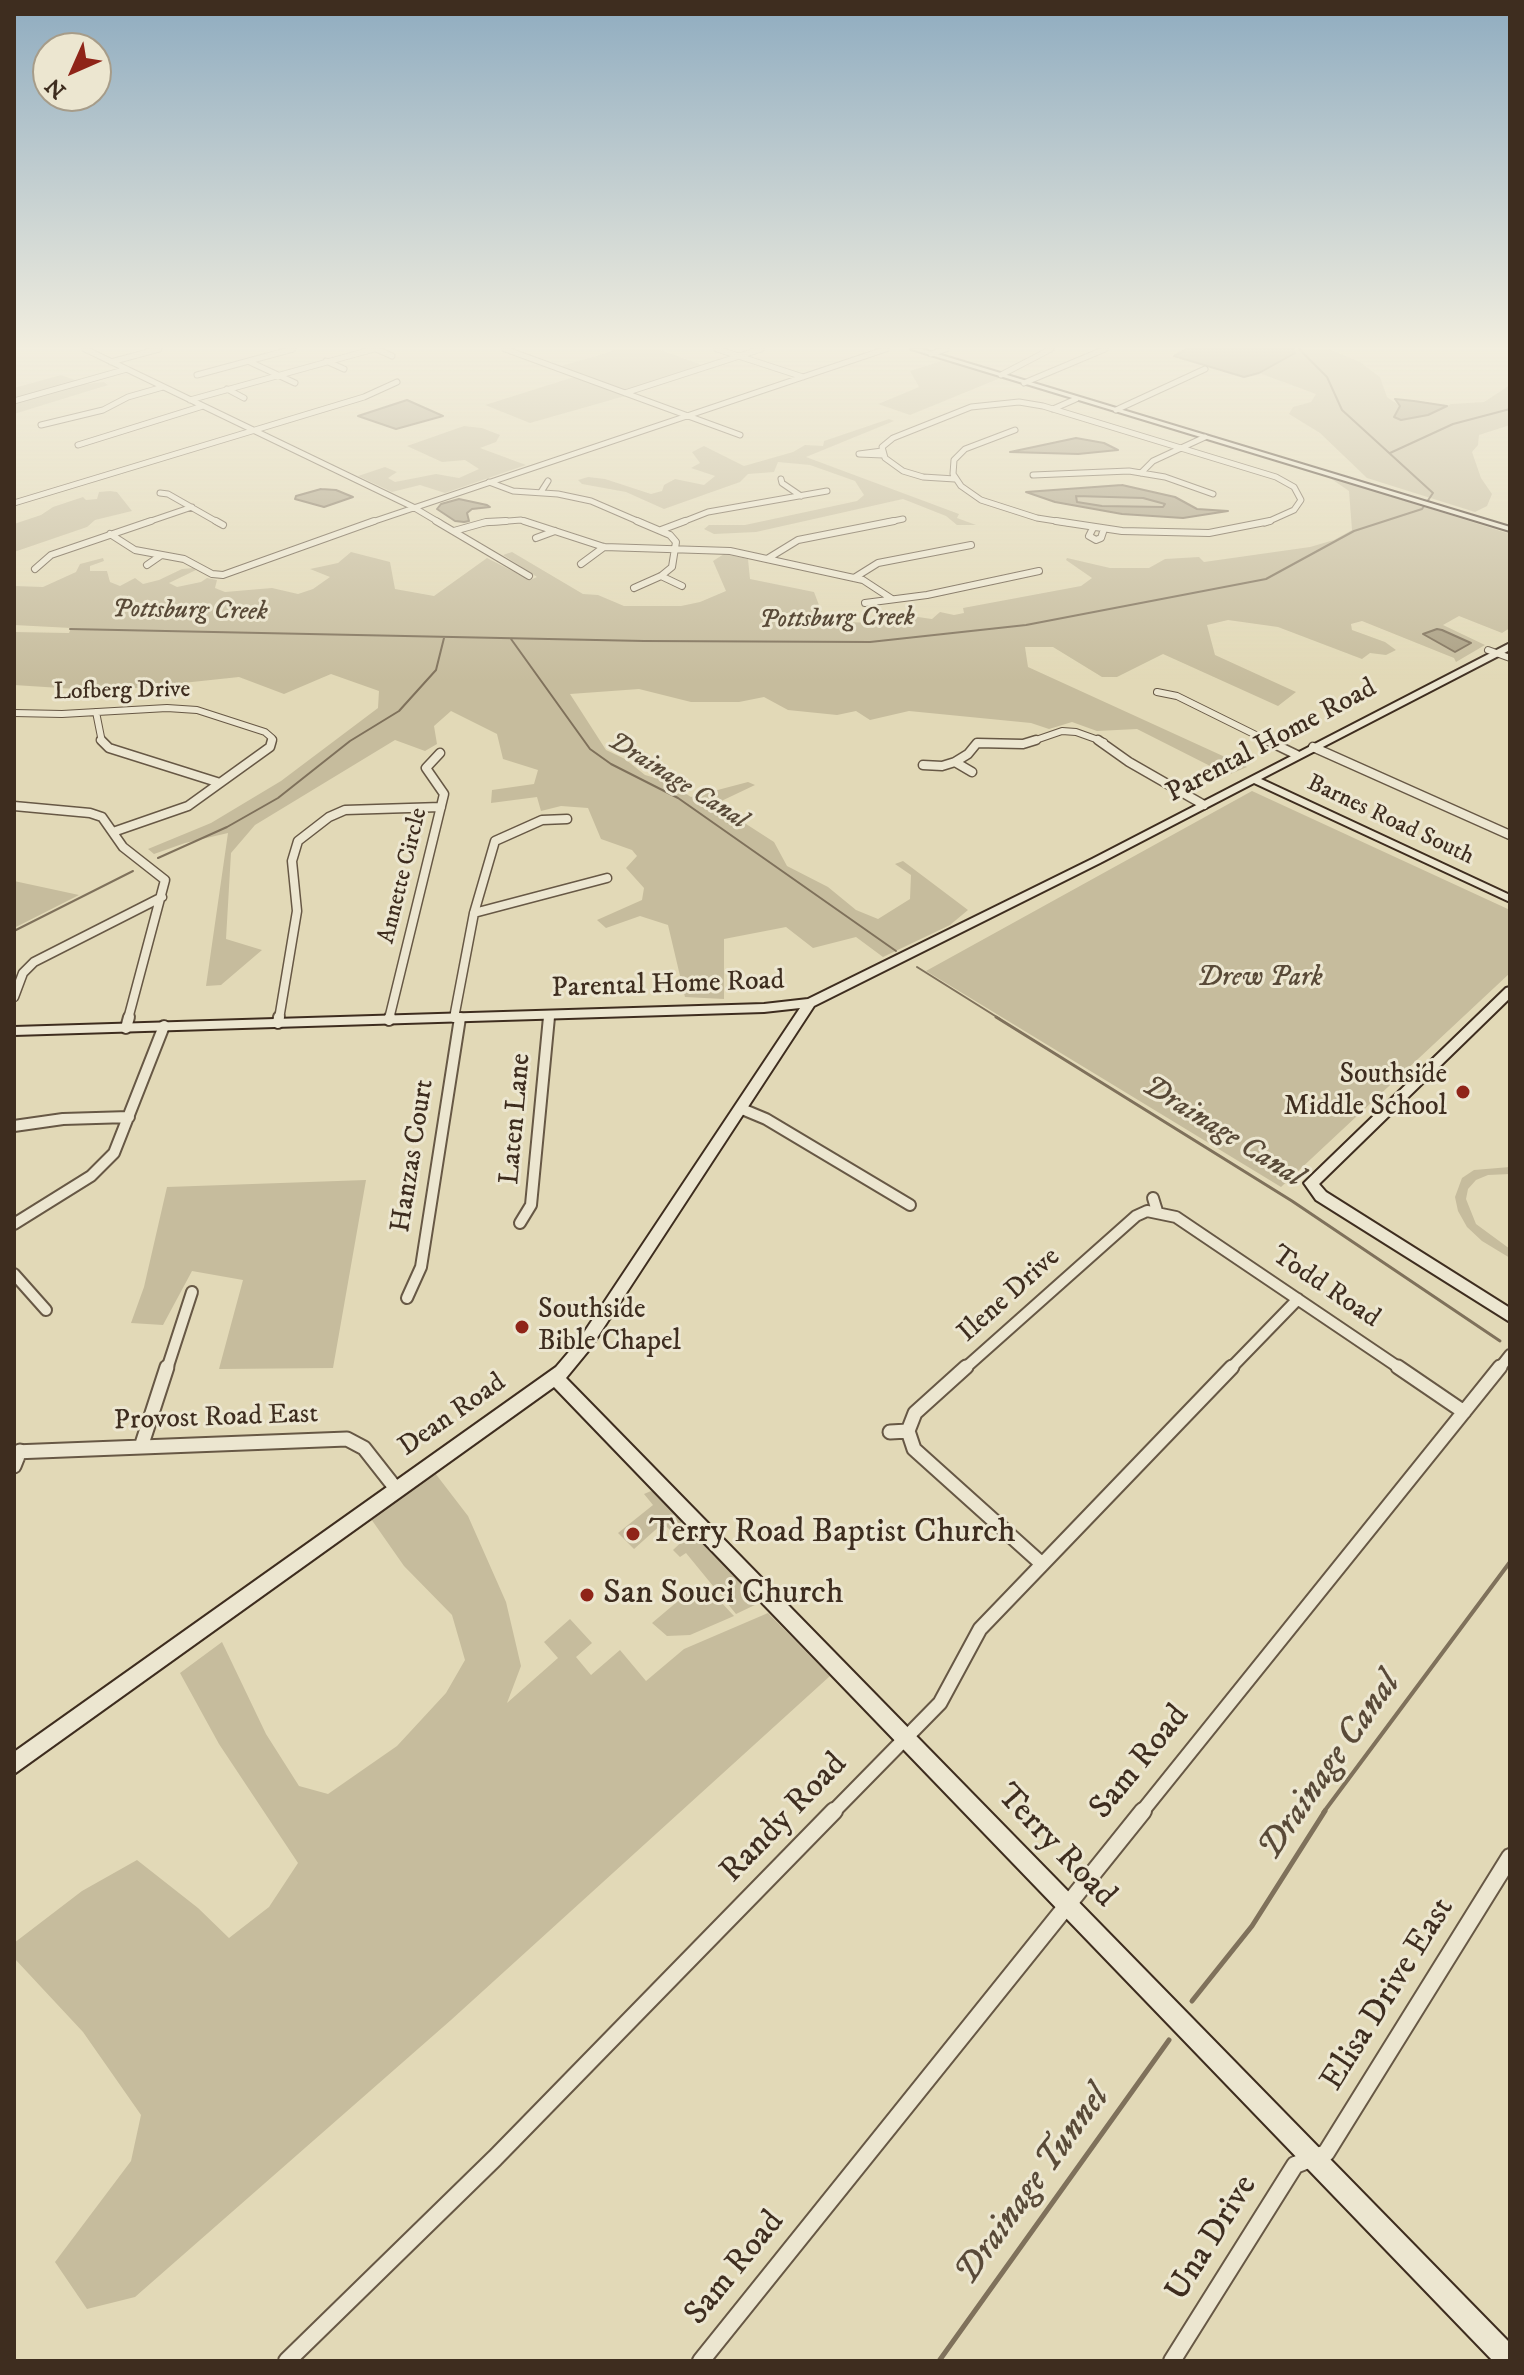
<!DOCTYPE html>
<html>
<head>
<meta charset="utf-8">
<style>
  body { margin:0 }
  #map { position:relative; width:1524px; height:2375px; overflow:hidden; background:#e2d9b7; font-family:"IM FELL DW Pica",serif }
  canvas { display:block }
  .frame { position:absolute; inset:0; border:16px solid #3e2d1f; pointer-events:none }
  .north { position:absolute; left:32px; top:32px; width:80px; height:80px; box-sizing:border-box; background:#ece6d0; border:2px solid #a69c89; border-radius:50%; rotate:225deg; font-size:22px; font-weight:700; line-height:32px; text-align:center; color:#3e2d1f }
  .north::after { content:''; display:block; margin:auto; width:28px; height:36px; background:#8f2418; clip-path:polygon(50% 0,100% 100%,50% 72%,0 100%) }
</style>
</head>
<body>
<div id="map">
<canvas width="1524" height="2375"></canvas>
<div class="frame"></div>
<div class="north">N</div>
</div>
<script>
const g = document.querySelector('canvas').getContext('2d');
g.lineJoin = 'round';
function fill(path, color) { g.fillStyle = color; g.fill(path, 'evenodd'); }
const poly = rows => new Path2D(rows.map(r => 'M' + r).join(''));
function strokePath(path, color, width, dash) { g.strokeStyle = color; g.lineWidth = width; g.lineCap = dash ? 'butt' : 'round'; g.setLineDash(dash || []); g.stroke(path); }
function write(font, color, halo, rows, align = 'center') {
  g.font = font + ' "IM FELL DW Pica",serif'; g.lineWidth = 6; g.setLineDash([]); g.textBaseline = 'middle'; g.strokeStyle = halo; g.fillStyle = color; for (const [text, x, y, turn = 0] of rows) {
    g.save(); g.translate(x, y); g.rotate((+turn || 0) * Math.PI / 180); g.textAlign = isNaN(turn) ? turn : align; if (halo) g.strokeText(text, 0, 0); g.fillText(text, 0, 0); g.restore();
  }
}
const green = poly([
  [611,349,658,349,705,366,626,392,558,367,613,351],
  [1294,349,1329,349,1360,362,1380,377,1387,397,1400,406,1402,420,1428,415,1451,404,1484,402,1510,385,1510,425,1479,435,1478,445,1472,452,1481,478,1492,494,1487,506,1475,512,1367,478,1320,433,1289,414,1293,407,1311,402,1316,394,1259,373,1295,353],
  [944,360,1003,377,910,415,878,404,919,387,910,371],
  [61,375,86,384,104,382,108,385,14,414,14,388],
  [574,377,625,396,530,423,485,405],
  [889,419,894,421,806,457,959,514,957,518,976,525,957,525,946,516,903,499,756,532,714,534,704,529,709,525,745,525,857,501,864,495,855,481,810,465,778,462,774,472,748,474,740,482,664,509,626,492,582,484,578,480,588,477,605,479,651,494,662,491,664,485,675,479,704,485,715,476,691,468,700,463,692,452,704,446,744,466,793,452,805,445,823,446,824,441],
  [464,426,482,428,500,435,496,442,480,448,526,465,445,493,420,485,392,492,358,476,385,467,397,472,388,478,395,482,436,474,459,478,479,469,465,460,442,462,407,446],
  [1327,476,1510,534,1510,628,1502,633,1459,616,1443,625,1485,645,1456,662,1454,658,1362,621,1351,624,1352,630,1385,642,1396,650,1386,655,1370,653,1362,659,1278,627,1228,620,1207,625,1215,655,1296,692,1278,706,1163,654,1117,677,1102,677,1053,647,1025,647,1028,667,1247,767,1228,775,1137,729,1097,731,1072,722,1049,729,1031,723,909,711,870,720,856,711,837,715,788,710,764,697,739,702,691,702,639,689,570,694,606,750,625,759,645,775,666,781,691,797,748,782,755,785,715,804,774,842,787,866,828,887,856,910,878,919,910,899,911,875,895,864,903,861,968,910,950,925,883,957,856,937,813,948,786,927,724,939,724,999,685,997,668,925,640,916,606,928,597,920,642,900,644,888,626,868,637,856,632,850,601,839,588,808,561,806,541,811,537,797,491,803,492,790,534,784,538,770,503,759,497,734,451,711,434,726,437,744,425,751,395,740,255,825,231,853,226,939,262,950,221,985,206,986,228,833,185,843,154,854,148,849,211,823,281,781,378,708,379,691,331,674,284,694,239,677,107,691,14,685,14,632,69,633,71,628,14,625,14,586,43,587,76,572,80,564,103,558,104,561,90,566,90,571,107,571,110,582,120,586,135,578,143,584,159,580,182,569,193,568,196,570,169,583,177,587,201,582,207,578,217,580,215,588,225,592,272,588,298,594,313,589,330,577,310,569,338,563,351,552,390,562,395,589,434,596,487,558,530,580,537,577,503,555,512,552,583,594,598,595,624,606,681,606,700,602,726,591,713,561,724,554,748,559,750,579,814,592,822,613,842,622,879,623,904,615,932,619,940,612,954,615,964,613,963,608,1081,586,1092,578,1066,560,1067,558,1110,568,1149,568,1165,559,1199,557,1204,562,1310,547,1334,540,1352,530,1349,491],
  [110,491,117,492,132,511,95,520,87,527,14,552,14,524,41,515,53,507,83,497,86,500,97,499,99,492],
  [1075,496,1143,498,1165,504,1164,507,1102,506,1077,502],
  [1252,791,1510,910,1510,973,1281,1187,926,971],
  [14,881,79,895,14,928],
  [1510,1167,1510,1174,1488,1175,1476,1180,1468,1189,1466,1199,1476,1224,1510,1249,1510,1258,1482,1241,1467,1227,1458,1211,1455,1197,1462,1178,1474,1170],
  [366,1180,333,1368,219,1369,243,1280,192,1271,163,1325,131,1323,144,1287,167,1187],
  [435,1473,468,1516,506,1602,521,1666,507,1703,558,1658,544,1642,570,1619,592,1643,576,1657,591,1675,620,1650,646,1681,684,1649,768,1613,830,1676,451,2020,135,2297,87,2309,55,2262,131,2161,141,2115,83,2032,14,1958,14,1943,82,1891,137,1860,198,1908,229,1938,269,1907,298,1863,219,1744,180,1673,222,1642,266,1734,299,1786,328,1794,397,1746,446,1693,465,1660,452,1615,404,1566,369,1516],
  [651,1491,661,1495,682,1522,671,1531,663,1523,634,1549,618,1533,653,1505,644,1494],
  [690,1534,699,1536,759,1603,736,1614,686,1553,680,1557,673,1550],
  [697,1585,706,1586,734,1616,690,1635,667,1636,652,1623]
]);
const water = poly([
  [1187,349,1294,349,1295,353,1259,373,1244,377,1174,356,1187,349],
  [1395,399,1414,401,1447,406,1428,415,1401,420,1394,417,1400,406,1395,399],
  [407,400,443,416,396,429,358,416,407,400],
  [1076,438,1104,443,1118,450,1078,454,1010,452,1076,438],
  [1122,485,1175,497,1197,509,1228,511,1183,518,1122,514,1055,502,1026,492,1122,485],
  [1076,496,1143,498,1165,504,1163,507,1102,506,1077,502,1076,496],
  [321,489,336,490,353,497,324,507,295,499,296,496,321,489],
  [459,499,487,505,490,507,472,509,467,513,469,521,464,522,455,521,437,509,441,504,459,499],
  [1437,629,1442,630,1471,643,1455,652,1423,634,1437,629]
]);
const streamFar3 = poly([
  [1390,453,1453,424,1510,409],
  [70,629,644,641,870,642,1026,625,1266,579,1354,531,1422,509,1433,493,1342,410,1327,377,1299,349],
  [511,639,590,749,611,764,678,798,896,951],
  [158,858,227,827,278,798,350,741,399,711,436,670,444,638],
  [14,931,133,871],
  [917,967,1000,1019]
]);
const streamFar2 = poly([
  [996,1017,1292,1201,1500,1341]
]);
const streamFar1 = poly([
  [1323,1813,1510,1562]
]);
const stream = poly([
  [1192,2001,1252,1926,1325,1811],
  [939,2361,1169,2040]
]);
const streetFar5 = poly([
  [85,349,413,507,440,523],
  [376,349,392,356],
  [505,349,740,435],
  [717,349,803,377],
  [931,354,946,349],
  [326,361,344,369],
  [111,362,159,349],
  [250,362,295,383],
  [197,375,293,349],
  [1001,375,1051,349],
  [1024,383,1105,349],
  [227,389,244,398],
  [625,393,761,349],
  [190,400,374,349],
  [14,401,127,369],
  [1053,409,1076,399],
  [1116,410,1205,369],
  [41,425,103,410,128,397,163,387],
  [1015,430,965,449,954,460,953,474,961,486,981,500,1037,518,1069,523],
  [78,445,203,406],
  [882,451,859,454,883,455],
  [1141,473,1153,461,1205,437],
  [1033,475,1129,471,1165,477,1213,494],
  [781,479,782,483,801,496],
  [955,479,923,477,903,471,885,458,882,447,893,438,971,407,1019,402,1043,406,1276,477,1294,487,1301,500,1294,510,1265,523],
  [489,482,513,491,558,494,591,501,642,523],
  [541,492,548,481],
  [160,493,168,494,219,523],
  [14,503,364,397,397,382],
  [145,523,192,507],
  [369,523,886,349],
  [483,523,521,520,530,523],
  [680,523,708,512,827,491],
  [884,523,903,519]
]);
const streetFar4 = poly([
  [216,521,223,525],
  [436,521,529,576],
  [524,521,604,547,730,551,863,580,892,599],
  [1056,521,1122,531,1209,533,1270,521],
  [1093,528,1089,536,1096,540,1101,538,1104,529],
  [661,530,685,521],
  [454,531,486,522,506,521],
  [110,534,135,550,184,559,212,574,223,575,374,521],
  [536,538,555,531],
  [767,559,798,540,894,521],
  [581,564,604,547],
  [147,565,160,556],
  [35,569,51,555,151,521],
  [661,576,682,586],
  [854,578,878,563,971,545],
  [634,588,661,576,672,567,676,542,670,535,637,521],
  [865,603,927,595,1039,571],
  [1488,650,1510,658],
  [1157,692,1177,696,1270,742],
  [96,712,102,742],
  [14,713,62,714,167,708,197,710,265,732,272,738,271,742],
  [1030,742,1062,731,1076,732,1104,742]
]);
const streetFar3 = poly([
  [101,740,109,748,220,783],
  [1098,740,1129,762,1204,805],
  [1266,740,1297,755],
  [1313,747,1510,835],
  [955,762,972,772],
  [923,765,942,766,955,762,968,754,977,743,1023,744,1036,740],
  [14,806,90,813,102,817,123,847,165,880,128,1019],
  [113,832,188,806,270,747,272,740],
  [474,913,607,878],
  [14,997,23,973,34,962,162,897],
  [454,1018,474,913,495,841,542,820,567,819],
  [279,1019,297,911,292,861,298,841,329,817,345,810,441,807],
  [389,1019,444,794,426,768,440,753],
  [549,1019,549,1015]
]);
const streetFar2 = poly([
  [389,1020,390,1017],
  [278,1023,279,1017],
  [126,1028,129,1017],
  [742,1109,766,1119,910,1205],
  [14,1126,63,1119,129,1117],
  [1153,1198,1157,1211],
  [520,1223,531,1205,549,1017],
  [14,1224,91,1176,114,1153,164,1026],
  [14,1274,46,1310],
  [407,1298,421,1267,460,1018],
  [167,1369,192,1292],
  [964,1369,1136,1216,1147,1211,1176,1217,1401,1369],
  [1230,1369,1298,1299],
  [1499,1369,1510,1355]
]);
const streetFar1 = poly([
  [1398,1367,1464,1412],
  [908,1431,915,1413,966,1367],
  [908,1431,914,1449,1042,1564],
  [890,1432,908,1431],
  [141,1447,167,1367],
  [14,1452,347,1439,364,1448,397,1490],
  [14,1466,20,1451],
  [832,1813,940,1703,980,1629,1232,1367],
  [1141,1813,1500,1367]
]);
const street = poly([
  [287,2361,495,2158,834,1811],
  [701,2361,1143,1811],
  [1172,2361,1295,2165,1326,2153,1510,1857]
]);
const secondary = poly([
  [911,349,921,349,1510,527,1510,531,911,349],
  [1510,643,1510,650,1261,779,1510,895,1510,902,1254,783,1100,863,814,1006,589,1350,566,1378,1510,2343,1510,2361,1493,2361,554,1387,14,1774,14,1752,556,1367,579,1340,800,1008,764,1012,14,1035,14,1027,764,1004,808,999,1092,859,1510,643],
  [1510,987,1510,998,1319,1184,1326,1192,1510,1308,1510,1322,1316,1200,1304,1183,1506,988,1510,987]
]);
const markers = [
  [1463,1092,8,"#8f2418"],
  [522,1327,8,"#8f2418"],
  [633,1534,8,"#8f2418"],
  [587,1595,8,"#8f2418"]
];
const farStreetnames = [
  ["Lofberg Drive",122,692,-1],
  ["Barnes Road South",1390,821,25],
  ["Annette Circle",404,876,-76]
];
const farWaternames = [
  ["Pottsburg Creek",190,612,1],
  ["Pottsburg Creek",837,620,-1],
  ["Drainage Canal",677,782,32]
];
const streetNames = [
  ["Parental Home Road",1272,742,-28],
  ["Parental Home Road",668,986,-2],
  ["Laten Lane",517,1119,-85],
  ["Hanzas Court",414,1156,-81],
  ["Todd Road",1325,1288,34],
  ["Ilene Drive",1010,1296,-42],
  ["Dean Road",453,1416,-35],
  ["Provost Road East",216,1419,-2]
];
const parkNames = [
  ["Drew Park",1260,979]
];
const poiNames = [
  ["Southside",1447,1076],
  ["Middle School",1447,1108],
  ["Southside",538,1311,"left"],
  ["Bible Chapel",538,1343,"left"]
];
const waterNames = [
  ["Drainage Canal",1222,1133,32]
];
const nearPoinames = [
  ["Terry Road Baptist Church",649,1534],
  ["San Souci Church",603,1595]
];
const nearStreetnames = [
  ["Sam Road",1141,1763,-51],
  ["Randy Road",785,1819,-46],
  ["Terry Road",1055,1847,46],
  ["Elisa Drive East",1389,1995,-58],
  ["Una Drive",1213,2239,-58],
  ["Sam Road",736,2269,-51]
];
const nearWaternames = [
  ["Drainage Canal",1331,1767,-55],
  ["Drainage Tunnel",1034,2186,-54]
];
fill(green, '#c6bc9d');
fill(water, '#aa9f83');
strokePath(water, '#7f715b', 2);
strokePath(streamFar3, '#7f715b', 2);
strokePath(streamFar2, '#7f715b', 3);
strokePath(streamFar1, '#7f715b', 4);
strokePath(stream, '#7f715b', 5);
strokePath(streetFar5, '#675845', 7);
strokePath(streetFar4, '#675845', 8);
strokePath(streetFar3, '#675845', 11);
strokePath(streetFar2, '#675845', 14);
strokePath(streetFar1, '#675845', 17);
strokePath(street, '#675845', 20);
strokePath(secondary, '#3e2d1f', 4);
strokePath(streetFar5, '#ece6d0', 5);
strokePath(streetFar4, '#ece6d0', 6);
strokePath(streetFar3, '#ece6d0', 8);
strokePath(streetFar2, '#ece6d0', 10);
strokePath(streetFar1, '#ece6d0', 13);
strokePath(street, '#ece6d0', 16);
fill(secondary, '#ece6d0');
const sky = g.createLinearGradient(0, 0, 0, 682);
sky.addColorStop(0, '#8facc0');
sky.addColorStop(0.51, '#f2eedf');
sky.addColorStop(1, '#f2eedf00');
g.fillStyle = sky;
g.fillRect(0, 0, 1524, 682);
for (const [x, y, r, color] of markers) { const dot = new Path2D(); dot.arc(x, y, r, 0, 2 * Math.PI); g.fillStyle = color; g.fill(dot); strokePath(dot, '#ece6d0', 3); }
write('24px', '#3e2d1f', '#ece6d0', farStreetnames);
write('italic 26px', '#594a38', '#ece6d0', farWaternames);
write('28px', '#3e2d1f', '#ece6d0', streetNames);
write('italic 28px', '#594a38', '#ece6d0', parkNames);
write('28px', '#3e2d1f', '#ece6d0', poiNames, 'right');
write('italic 30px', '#594a38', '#ece6d0', waterNames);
write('34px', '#3e2d1f', '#ece6d0', nearPoinames, 'left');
write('34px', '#3e2d1f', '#ece6d0', nearStreetnames);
write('italic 36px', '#594a38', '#ece6d0', nearWaternames);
</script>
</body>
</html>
